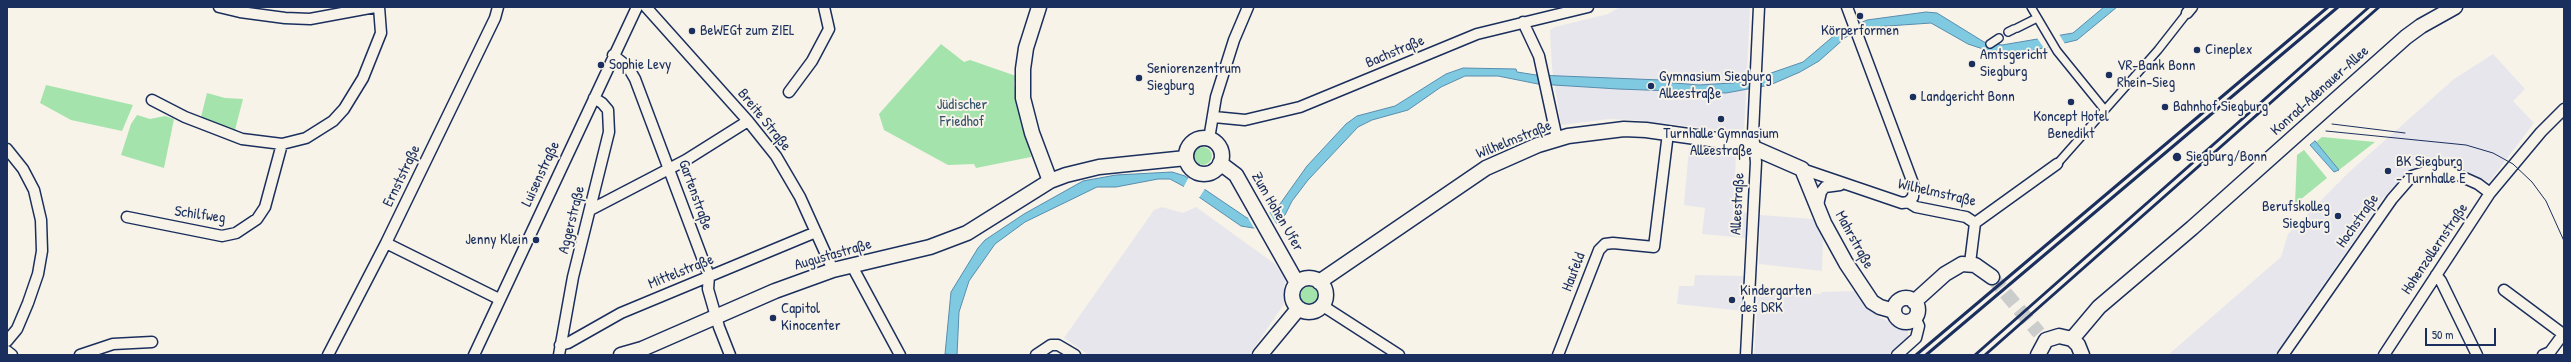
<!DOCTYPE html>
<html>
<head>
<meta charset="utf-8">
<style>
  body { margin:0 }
  #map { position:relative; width:2571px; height:362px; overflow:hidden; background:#f7f3e8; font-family:"Patrick Hand",sans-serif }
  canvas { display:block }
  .frame { position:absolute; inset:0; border:8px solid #1b2f5e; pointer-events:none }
  .scale { position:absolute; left:2425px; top:328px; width:71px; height:18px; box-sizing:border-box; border:2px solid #1b2f5e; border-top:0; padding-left:5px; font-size:12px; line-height:14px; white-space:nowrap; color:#1b2f5e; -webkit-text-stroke:3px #f7f3e8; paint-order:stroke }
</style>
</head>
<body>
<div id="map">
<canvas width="2571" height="362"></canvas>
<div class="frame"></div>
<div class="scale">50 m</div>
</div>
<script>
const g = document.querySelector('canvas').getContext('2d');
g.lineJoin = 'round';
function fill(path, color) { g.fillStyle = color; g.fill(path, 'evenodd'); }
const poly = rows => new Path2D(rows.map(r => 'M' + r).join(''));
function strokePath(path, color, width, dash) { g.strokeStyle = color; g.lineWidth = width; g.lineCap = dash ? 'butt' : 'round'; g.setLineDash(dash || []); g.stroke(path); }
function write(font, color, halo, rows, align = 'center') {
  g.font = font + ' "Patrick Hand",sans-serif'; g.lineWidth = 4; g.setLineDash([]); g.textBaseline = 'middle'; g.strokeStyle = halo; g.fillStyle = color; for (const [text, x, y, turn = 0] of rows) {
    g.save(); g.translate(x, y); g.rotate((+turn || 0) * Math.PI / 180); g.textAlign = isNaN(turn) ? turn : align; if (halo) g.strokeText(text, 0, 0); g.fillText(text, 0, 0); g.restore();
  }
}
const built = poly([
  [1620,7,1750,7,1744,133,1636,120,1609,119,1561,125,1552,68,1550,30,1555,27,1608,14],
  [2493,54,2525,89,2513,101,2534,123,2489,182,2452,165,2442,163,2430,165,2409,173,2383,198,2275,355,2168,355,2281,257,2288,234,2348,173,2454,79],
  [1689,147,1736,155,1733,211,1748,213,1745,238,1702,234,1705,208,1684,205],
  [1162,207,1183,213,1196,207,1275,264,1285,279,1284,304,1249,355,1089,355,1064,338,1154,210],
  [1760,215,1813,219,1823,239,1822,271,1759,264],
  [1695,275,1744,276,1743,311,1677,304,1679,286,1694,286],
  [1856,291,1864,303,1879,317,1908,330,1908,337,1888,355,1754,355,1758,293,1821,294,1821,292]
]);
const green = poly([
  [941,44,964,62,970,60,1016,76,1014,83,1031,157,976,168,974,164,948,165,884,130,879,114],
  [46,85,133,105,122,131,71,120,40,103],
  [207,93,225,98,243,99,235,130,201,117],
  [137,115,150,119,165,116,174,119,164,168,121,155,131,124],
  [2322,137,2375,142,2339,170,2316,142],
  '1194 156a9 9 0 1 1 18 0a9 9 0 1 1-18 0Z',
  [2304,150,2327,178,2295,204,2297,155],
  '1299 295a10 10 0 1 1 20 0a10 10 0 1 1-20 0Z'
]);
const water = poly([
  [2104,7,2117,7,2077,40,2026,52,1998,54,1968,44,1931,23,1873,27,1846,37,1819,61,1800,72,1770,85,1726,93,1618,89,1538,84,1498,76,1465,76,1441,87,1408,110,1372,120,1358,127,1308,180,1292,201,1285,215,1277,223,1253,228,1241,226,1183,186,1170,179,1158,179,1116,187,1097,187,1025,222,995,244,969,281,959,312,957,355,945,354,951,292,978,248,985,240,1024,214,1083,181,1116,175,1172,172,1185,176,1247,218,1270,213,1280,204,1307,166,1346,124,1357,116,1395,106,1446,74,1463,68,1516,69,1517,72,1536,75,1661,80,1662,82,1699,85,1732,83,1748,81,1803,62,1836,34,1867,20,1926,12,1937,13,1984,42,2002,45,2073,33,2104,7],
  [2315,141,2316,142,2339,170,2334,172,2310,145,2315,141]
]);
const pier = poly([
  [2059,34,2065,44,2044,48,2037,38],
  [1189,177,1206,187,1199,198,1183,188],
  [1269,212,1277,225,1254,228,1247,216]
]);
const secondaryTunnel = poly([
  [1992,277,2039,333]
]);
const pedestrian = poly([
  [2031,7,2057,51,2104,109],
  [2017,28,2037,18],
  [2008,32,2014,29],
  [1990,44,1999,38],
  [2057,164,2158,50,2187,13]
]);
const minor = poly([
  [219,7,240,12,285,18,310,19,375,7],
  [646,7,748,121,776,156,800,197,833,270],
  [1847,7,1914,186,1913,197,1908,202],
  [2187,13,2192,7],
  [1523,22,1539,56,1557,139],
  [613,55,628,67,635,79,709,276,708,289,719,327,730,355],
  [789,92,812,61,829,29,824,7],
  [152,100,185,117,242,139,282,144,306,138,333,121,344,109,363,78,381,33,379,7],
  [1214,117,1245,120,1300,107,1477,34,1588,7],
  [1209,139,1216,97,1234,40,1248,7],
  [7,149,23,169,34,190,41,220,42,251,38,274,28,303,17,329,7,341],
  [1802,169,1902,203,1908,202,1916,207,1966,217,1975,223],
  [1818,205,1821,192,1825,187,1840,185],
  [590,210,686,160,748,121],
  [127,217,222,236,236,233,257,219,265,207,282,144],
  [1975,223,2057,164],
  [386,243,499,299],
  [1970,263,1975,223],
  [852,266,900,355],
  [2436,275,2441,281,2477,355],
  [2504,290,2563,334],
  [1323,306,1399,355],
  [560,345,568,343,621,313,816,232],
  [7,351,12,355],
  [80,355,113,344,152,342],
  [328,355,386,243,495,18,498,7],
  [474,355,637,7],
  [559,355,573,277,609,132,608,110,602,103,594,98],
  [1036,355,1051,345,1058,345,1075,355],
  [1558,355,1599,250,1605,244,1613,243,1654,247,1668,133],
  [1746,355,1756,162,1753,133,1759,7],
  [1897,355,1916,338,1919,326,1915,317],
  [2283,355,2392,199,2412,176,2425,172,2449,171,2478,184,2490,193],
  [2384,355,2490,193,2541,132,2564,109],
  [2543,355,2550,352,2564,333]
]);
const secondary = poly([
  [1039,7,1026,48,1023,69,1023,98,1032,133,1050,181],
  '1186 156a18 18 0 1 1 36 0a18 18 0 1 1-36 0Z',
  [1220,163,1236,175,1297,283],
  '1292 295a17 17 0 1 1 34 0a17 17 0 1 1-34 0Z',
  [1319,282,1486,168,1538,145,1568,136,1624,129,1646,130,1724,141,1754,148,1802,169,1824,223,1846,263,1872,302,1880,307,1894,311],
  '1894 310a12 12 0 1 1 24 0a12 12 0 1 1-24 0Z',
  [1914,302,1945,274,1962,264,1975,265,1992,277],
  [2072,339,2099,307,2192,228,2406,37,2421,26,2455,7],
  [621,355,642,349,775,291,833,270,930,247,967,233,1050,181,1066,175,1099,167,1186,158],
  [1260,355,1298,309],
  [2038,355,2046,340,2059,336,2072,339,2078,345,2082,355]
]);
const tram = poly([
  [2332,124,2405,133],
  [2326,131,2466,145,2493,153,2513,164,2532,182,2546,201,2564,241]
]);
const rail = poly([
  [1916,355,2328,7],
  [1926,355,2338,7],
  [1975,355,2369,7],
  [1985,355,2379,7]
]);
const markers = [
  [1860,16,4,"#1b2f5e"],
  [692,31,4,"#1b2f5e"],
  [2197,50,4,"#1b2f5e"],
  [1972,64,4,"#1b2f5e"],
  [601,65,4,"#1b2f5e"],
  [2109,75,4,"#1b2f5e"],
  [1139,78,4,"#1b2f5e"],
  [1651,86,4,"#1b2f5e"],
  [1913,97,4,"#1b2f5e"],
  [2071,102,4,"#1b2f5e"],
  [2165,107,4,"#1b2f5e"],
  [1721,119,4,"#1b2f5e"],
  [2177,157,5,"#1b2f5e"],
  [2388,171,4,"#1b2f5e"],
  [2338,216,4,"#1b2f5e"],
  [536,240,4,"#1b2f5e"],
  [1732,300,4,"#1b2f5e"],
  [773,318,4,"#1b2f5e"]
];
const poiNames = [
  ["BeWEGt zum ZIEL",700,31],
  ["Körperformen",1860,31,"center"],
  ["Cineplex",2205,50],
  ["Amtsgericht",1980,55],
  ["Siegburg",1980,72],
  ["Sophie Levy",609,65],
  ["VR-Bank Bonn",2117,66],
  ["Rhein-Sieg",2117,83],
  ["Seniorenzentrum",1147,69],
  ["Siegburg",1147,86],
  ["Gymnasium Siegburg",1659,77],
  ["Alleestraße",1659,94],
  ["Landgericht Bonn",1921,97],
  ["Bahnhof Siegburg",2173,107],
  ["Koncept Hotel",2071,117,"center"],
  ["Benedikt",2071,134,"center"],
  ["Turnhalle Gymnasium",1721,134,"center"],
  ["Alleestraße",1721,151,"center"],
  ["Siegburg/Bonn",2186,157],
  ["BK Siegburg",2396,162],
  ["- Turnhalle E",2396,179],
  ["Berufskolleg",2330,207,"right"],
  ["Siegburg",2330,224,"right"],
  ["Jenny Klein",528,240,"right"],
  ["Kindergarten",1740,291],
  ["des DRK",1740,308],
  ["Capitol",781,309],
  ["Kinocenter",781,326]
];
const streetNames = [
  ["Bachstraße",1395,52,-23],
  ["Konrad-Adenauer-Allee",2320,91,-42],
  ["Breite Straße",764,120,51],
  ["Wilhelmstraße",1514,140,-22],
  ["Luisenstraße",541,174,-65],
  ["Ernststraße",402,176,-64],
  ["Wilhelmstraße",1937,193,13],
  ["Gartenstraße",695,195,70],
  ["Alleestraße",1738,204,-87],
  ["Zum Hohen Ufer",1277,212,60],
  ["Schilfweg",200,215,8],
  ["Aggerstraße",572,220,-76],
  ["Hochstraße",2358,221,-55],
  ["Mahrstraße",1854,240,61],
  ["Hohenzollernstraße",2435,249,-56],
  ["Augustastraße",833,255,-16],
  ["Mittelstraße",681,272,-22],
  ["Haufeld",1574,272,-69]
];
const parkNames = [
  ["Jüdischer",962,105],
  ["Friedhof",962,122]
];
fill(built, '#e7e6ed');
fill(green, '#a4e3ab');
fill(water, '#80cae1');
strokePath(water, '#588cad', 1);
fill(pier, '#f7f3e8');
strokePath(secondaryTunnel, '#cbcccc', 14, [14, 7]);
strokePath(pedestrian, '#1b2f5e', 10);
strokePath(minor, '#1b2f5e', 13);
strokePath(secondary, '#1b2f5e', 17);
strokePath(pedestrian, '#f7f3e8', 7);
strokePath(minor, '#f7f3e8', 10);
strokePath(secondary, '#f7f3e8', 14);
strokePath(tram, '#1b2f5e', 1);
strokePath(rail, '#1b2f5e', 3);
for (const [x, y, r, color] of markers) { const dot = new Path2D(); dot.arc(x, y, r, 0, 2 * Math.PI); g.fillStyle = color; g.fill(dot); strokePath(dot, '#f7f3e8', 1.5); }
write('15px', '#1b2f5e', '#f7f3e8', poiNames, 'left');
write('15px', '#1b2f5e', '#f7f3e8', streetNames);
write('15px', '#36536d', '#f7f3e8', parkNames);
</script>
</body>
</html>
